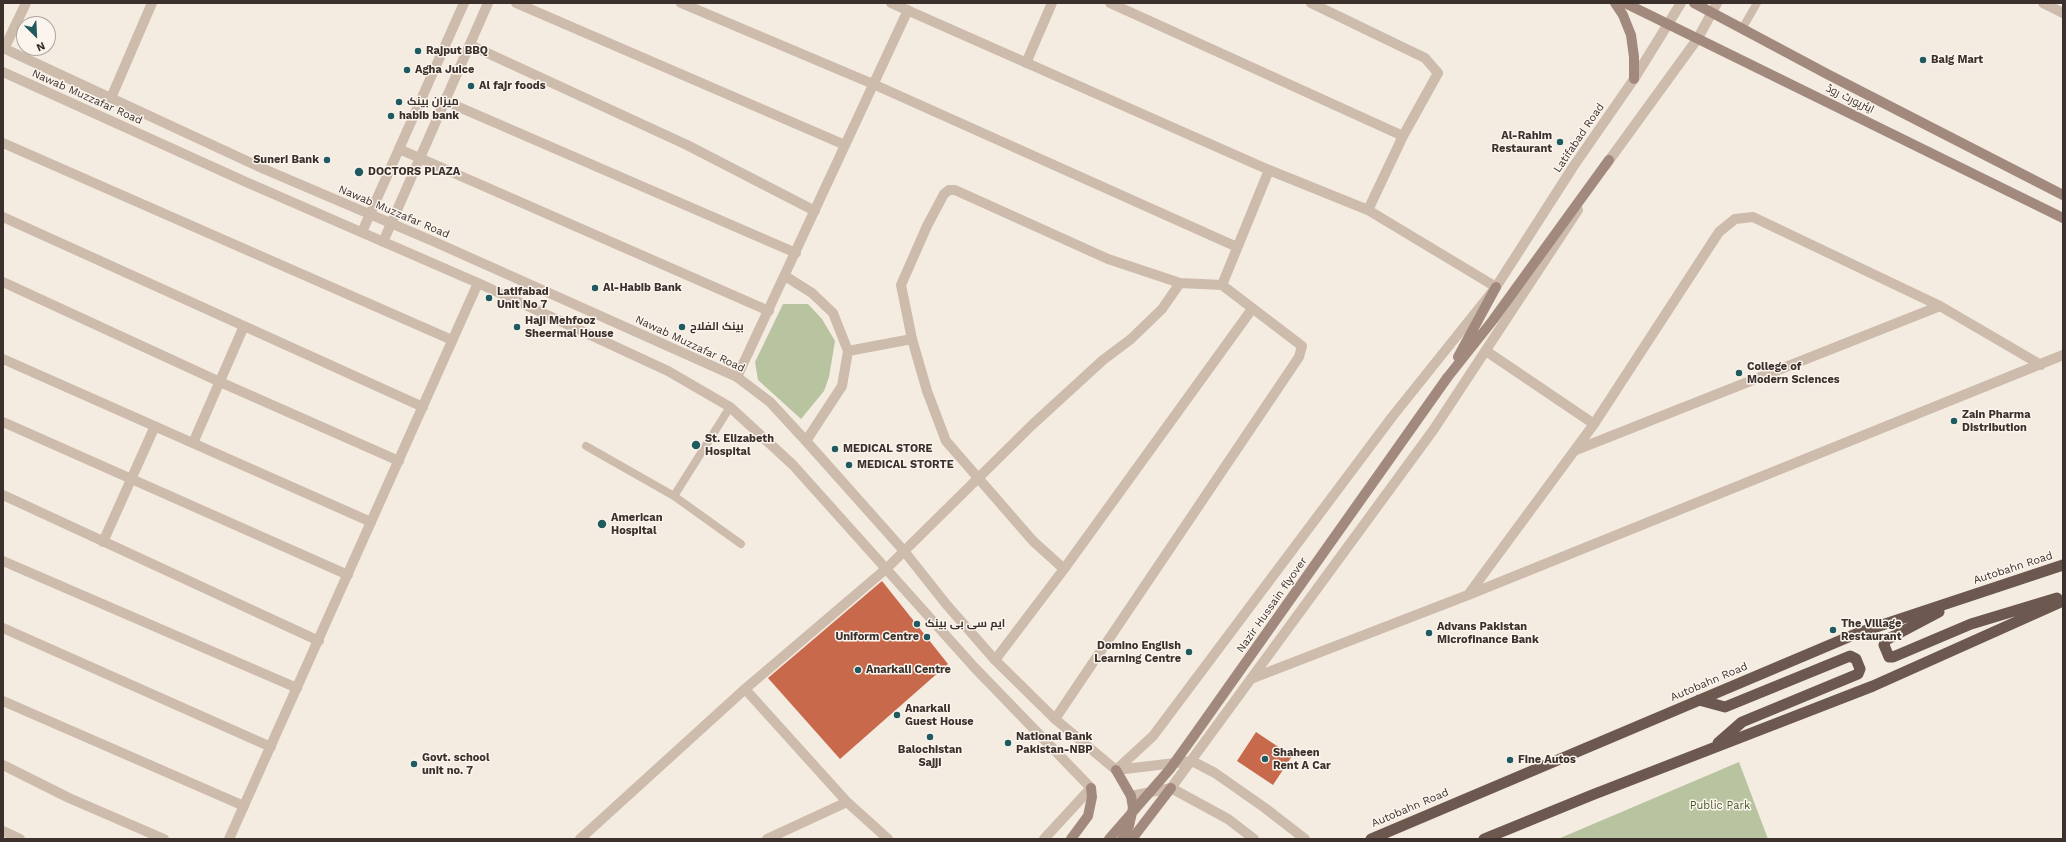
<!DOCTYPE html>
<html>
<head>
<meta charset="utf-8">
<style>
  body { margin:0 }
  #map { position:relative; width:2066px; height:842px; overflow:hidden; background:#f4ebe1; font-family:"Work Sans",sans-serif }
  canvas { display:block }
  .frame { position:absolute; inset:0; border:4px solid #3b302b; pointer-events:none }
  .north { position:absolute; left:16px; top:16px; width:40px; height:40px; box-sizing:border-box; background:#fbf5ee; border:1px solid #aea6a0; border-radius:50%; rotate:156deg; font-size:11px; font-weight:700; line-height:16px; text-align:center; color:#3b302b }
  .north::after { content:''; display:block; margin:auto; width:14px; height:18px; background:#1f5a5e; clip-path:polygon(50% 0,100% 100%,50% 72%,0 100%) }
</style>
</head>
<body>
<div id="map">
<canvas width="2066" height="842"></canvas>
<div class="frame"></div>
<div class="north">N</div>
</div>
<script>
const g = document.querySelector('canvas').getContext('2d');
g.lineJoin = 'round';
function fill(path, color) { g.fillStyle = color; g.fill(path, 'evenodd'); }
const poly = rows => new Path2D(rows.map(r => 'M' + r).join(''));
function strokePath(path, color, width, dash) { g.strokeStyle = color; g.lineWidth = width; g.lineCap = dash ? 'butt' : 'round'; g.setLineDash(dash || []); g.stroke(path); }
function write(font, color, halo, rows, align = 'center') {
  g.font = font + ' "Work Sans",Cairo,sans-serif'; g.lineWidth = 3; g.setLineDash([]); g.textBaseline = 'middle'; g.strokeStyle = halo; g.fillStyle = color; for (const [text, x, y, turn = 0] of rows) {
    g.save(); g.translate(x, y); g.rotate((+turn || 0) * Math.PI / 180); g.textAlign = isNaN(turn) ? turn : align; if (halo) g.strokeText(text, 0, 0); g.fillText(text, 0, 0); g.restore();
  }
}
const green = poly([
  [783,304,808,304,822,319,835,341,829,377,824,391,801,419,758,380,755,362],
  [1739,762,1768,839,1558,839]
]);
const building = poly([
  [882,581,948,664,840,759,768,678],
  [1256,732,1292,756,1273,785,1237,761]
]);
const service = poly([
  [1742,29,1757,3],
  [586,446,674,496,741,544],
  [674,496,730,407]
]);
const minor = poly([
  [516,3,845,145],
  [681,3,873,84,1237,247],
  [891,3,1269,170,1368,210,1496,287],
  [1110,3,1403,136],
  [1311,3,1425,58,1438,73,1403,136,1368,210],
  [2043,3,2063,13],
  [470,45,687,145,815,211],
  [4,49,26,3],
  [1026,63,1052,3],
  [111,98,152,3],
  [445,101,796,253],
  [3,143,452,340],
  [399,149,769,311],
  [3,217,423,407],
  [785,276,812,293,833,313,848,351,842,386,806,441],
  [3,282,220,382,399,461],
  [1222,285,1269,170],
  [848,351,912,339],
  [1486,351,1594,424],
  [3,359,371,522],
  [737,377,908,10],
  [3,422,348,575],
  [193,443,244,326],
  [1576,450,1940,306],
  [3,495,319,641],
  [103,542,155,426],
  [3,561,297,688],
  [1064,569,1252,309],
  [1468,595,1594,424,1719,232,1735,219,1753,217,1940,306,2041,365],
  [3,628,271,747],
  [995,660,1064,569,1033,541,946,441,927,391,912,339,901,285,927,226,944,194,949,190,955,190,1108,259,1180,283,1222,285,1302,346,1299,357,1055,719],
  [1253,678,1468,595,2063,355],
  [745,689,887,568,1032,425,1103,360,1131,339,1162,309,1180,283],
  [3,701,244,806],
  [3,765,69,798,164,839],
  [3,831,20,839],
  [580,839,745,689,847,802],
  [767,839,847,802,888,839]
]);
const tertiary = poly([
  [3,48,264,169,435,242,737,377,770,402,806,441,904,551,946,604,995,660,1055,719,1116,770],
  [3,72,246,182,478,283,668,371,730,407,793,465,974,667,1091,788,1044,839],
  [1605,166,1698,38,1717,3],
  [362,232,464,3],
  [383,242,488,3],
  [1116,770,1153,736,1392,417,1496,287,1573,167,1634,79,1681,3],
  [1116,770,1192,761,1215,773,1265,808,1305,839],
  [1171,788,1434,429,1578,210],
  [1131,796,1171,788,1228,819,1254,839],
  [229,839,478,283]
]);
const secondary = poly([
  [1615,3,1623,15,1631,35,1634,57,1634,79],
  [1625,3,2063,218],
  [1694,3,1829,75,2063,195],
  [1458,357,1496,287],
  [1447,378,1493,320,1609,160],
  [1116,770,1131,796,1133,808,1129,826,1122,839],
  [1071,839,1088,816,1092,797,1091,788],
  [1132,839,1171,788]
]);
const trunk = poly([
  [1939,612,1886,640,1884,645,1889,657,1893,657,1971,624,2057,598],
  [1699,700,1725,707,1850,656,1856,659,1860,669,1858,674,1742,722,1718,743],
  [1371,839,1858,633,2063,565],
  [1484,839,1592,795,1873,686,2063,601]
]);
const secondaryBridge = poly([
  [1109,839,1170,769,1193,737,1447,378]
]);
const markers = [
  [418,51,4,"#1f5a5e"],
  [1923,60,4,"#1f5a5e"],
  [407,70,4,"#1f5a5e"],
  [471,86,4,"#1f5a5e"],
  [399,102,4,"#1f5a5e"],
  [391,116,4,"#1f5a5e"],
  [1560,142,4,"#1f5a5e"],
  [327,160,4,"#1f5a5e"],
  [359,172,5,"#1f5a5e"],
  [595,288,4,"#1f5a5e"],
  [489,298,4,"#1f5a5e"],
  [517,327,4,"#1f5a5e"],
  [682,327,4,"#1f5a5e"],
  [1739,373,4,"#1f5a5e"],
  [1954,421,4,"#1f5a5e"],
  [696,445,5,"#1f5a5e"],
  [835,449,4,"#1f5a5e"],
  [849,465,4,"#1f5a5e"],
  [602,524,5,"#1f5a5e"],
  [917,624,4,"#1f5a5e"],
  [1833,630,4,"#1f5a5e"],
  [1429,633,4,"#1f5a5e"],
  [927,637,4,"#1f5a5e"],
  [1189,652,4,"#1f5a5e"],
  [858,670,4,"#1f5a5e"],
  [897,715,4,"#1f5a5e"],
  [930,737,4,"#1f5a5e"],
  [1008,743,4,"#1f5a5e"],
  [1265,759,4,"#1f5a5e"],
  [1510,760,4,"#1f5a5e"],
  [414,764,4,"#1f5a5e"]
];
const poiNames = [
  ["Rajput BBQ",426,51],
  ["Baig Mart",1931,60],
  ["Agha Juice",415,70],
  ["Al fajr foods",479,86],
  ["میزان بینک",407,102],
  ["habib bank",399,116],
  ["Al-Rahim",1552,136,"right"],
  ["Restaurant",1552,149,"right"],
  ["Suneri Bank",319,160,"right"],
  ["DOCTORS PLAZA",368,172],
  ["Al-Habib Bank",603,288],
  ["Latifabad",497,292],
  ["Unit No 7",497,305],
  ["Haji Mehfooz",525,321],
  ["Sheermal House",525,334],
  ["بینک الفلاح",690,327],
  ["College of",1747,367],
  ["Modern Sciences",1747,380],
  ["Zain Pharma",1962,415],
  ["Distribution",1962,428],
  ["St. Elizabeth",705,439],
  ["Hospital",705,452],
  ["MEDICAL STORE",843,449],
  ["MEDICAL STORTE",857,465],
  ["American",611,518],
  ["Hospital",611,531],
  ["ایم سی بی بینک",925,624],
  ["The Village",1841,624],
  ["Restaurant",1841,637],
  ["Advans Pakistan",1437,627],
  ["Microfinance Bank",1437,640],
  ["Uniform Centre",919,637,"right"],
  ["Domino English",1181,646,"right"],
  ["Learning Centre",1181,659,"right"],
  ["Anarkali Centre",866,670],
  ["Anarkali",905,709],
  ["Guest House",905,722],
  ["National Bank",1016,737],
  ["Pakistan-NBP",1016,750],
  ["Balochistan",930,750,"center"],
  ["Sajji",930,763,"center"],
  ["Shaheen",1273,753],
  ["Rent A Car",1273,766],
  ["Govt. school",422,758],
  ["unit no. 7",422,771],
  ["Fine Autos",1518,760]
];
const streetNames = [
  ["Nawab Muzzafar Road",87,97,24],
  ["ایئرپورٹ روڈ",1850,99,26],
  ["Latifabad Road",1579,138,-56],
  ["Nawab Muzzafar Road",394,212,23],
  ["Nawab Muzzafar Road",690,344,25],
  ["Autobahn Road",2013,568,-18],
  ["Nazir Hussain flyover",1272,605,-55],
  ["Autobahn Road",1709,682,-23],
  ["Autobahn Road",1410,808,-23]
];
const parkNames = [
  ["Public Park",1720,806]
];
fill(green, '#b8c4a0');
fill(building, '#c8694b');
strokePath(service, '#cdbbac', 8);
strokePath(minor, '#cdbbac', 10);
strokePath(tertiary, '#cdbbac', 10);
strokePath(secondary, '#a18a7d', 10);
strokePath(trunk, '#6c584f', 11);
strokePath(secondaryBridge, '#a18a7d', 10);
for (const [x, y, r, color] of markers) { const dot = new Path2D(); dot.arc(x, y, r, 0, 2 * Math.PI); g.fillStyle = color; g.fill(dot); strokePath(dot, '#fbf5ee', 1.5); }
write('bold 11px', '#3b302b', '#fbf5ee', poiNames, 'left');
write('11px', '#3b302b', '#fbf5ee', streetNames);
write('11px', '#4a5a2e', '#fbf5ee', parkNames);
</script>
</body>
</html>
